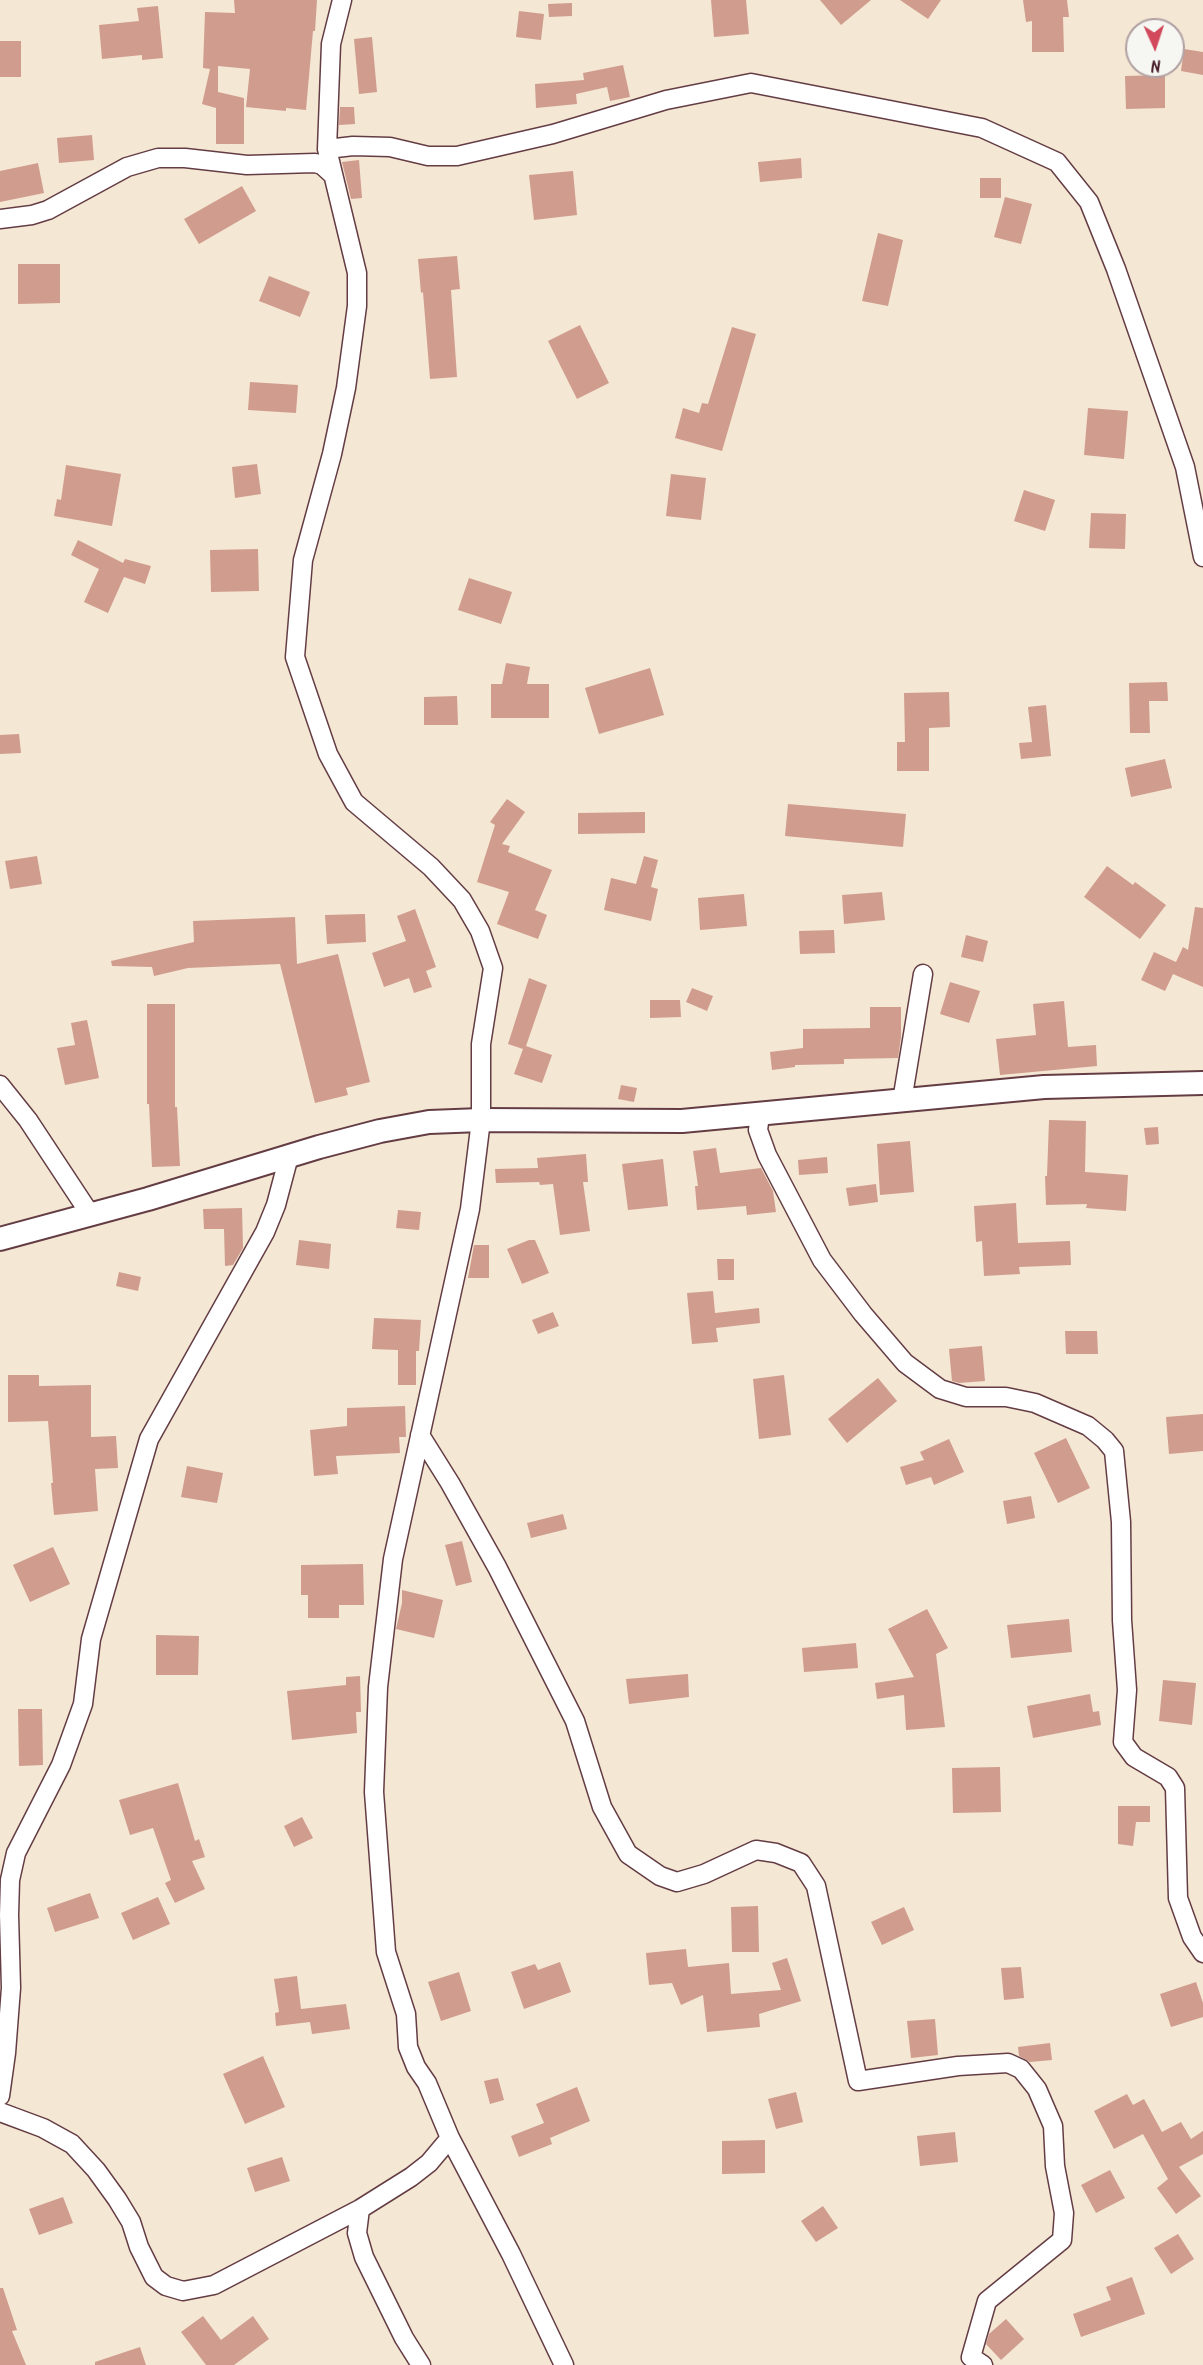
<!DOCTYPE html>
<html>
<head>
<meta charset="utf-8">
<style>
  body { margin:0 }
  #map { position:relative; width:1203px; height:2365px; overflow:hidden; background:#f4e7d4; font-family:Kalam,sans-serif }
  canvas { display:block }
  .north { position:absolute; left:1125px; top:18px; width:60px; height:60px; box-sizing:border-box; background:#f6f6f2; border:2px solid #b1a0a2; border-radius:50%; rotate:177deg; font-size:16px; font-weight:700; line-height:24px; text-align:center; color:#4a1f2b }
  .north::after { content:''; display:block; margin:auto; width:21px; height:27px; background:#d1495b; clip-path:polygon(50% 0,100% 100%,50% 72%,0 100%) }
</style>
</head>
<body>
<div id="map">
<canvas width="1203" height="2365"></canvas>
<div class="north">N</div>
</div>
<script>
const g = document.querySelector('canvas').getContext('2d');
g.lineJoin = 'round';
function fill(path, color) { g.fillStyle = color; g.fill(path, 'evenodd'); }
const poly = rows => new Path2D(rows.map(r => 'M' + r).join(''));
function strokePath(path, color, width, dash) { g.strokeStyle = color; g.lineWidth = width; g.lineCap = dash ? 'butt' : 'round'; g.setLineDash(dash || []); g.stroke(path); }
const building = poly([
  [234,0,317,0,315,31,313,31,306,110,286,108,286,111,246,107,250,69,218,66,218,92,244,98,244,144,216,144,216,108,202,104,210,69,203,68,205,12,235,13],
  [711,0,746,0,749,34,714,37],
  [820,0,871,0,841,25],
  [900,0,941,0,928,19],
  [1023,0,1067,0,1069,17,1063,17,1064,52,1032,52,1032,21,1026,22],
  [572,3,572,16,549,17,548,4],
  [158,6,163,58,142,60,142,55,102,59,99,25,139,21,137,8],
  [519,11,544,14,541,40,516,37],
  [372,37,377,92,359,94,354,39],
  [0,41,21,41,21,77,0,77],
  [1184,49,1203,52,1203,75,1181,71],
  [623,65,630,97,610,101,607,87,576,94,577,104,536,108,535,84,584,80,583,73],
  [1165,75,1165,108,1126,109,1125,76],
  [340,107,354,107,355,124,339,125],
  [92,135,94,160,59,163,57,138],
  [801,158,802,178,760,182,758,162],
  [359,160,362,198,351,199,342,162],
  [38,163,44,193,0,202,0,171],
  [573,171,577,215,534,220,529,175],
  [980,178,1001,178,1001,198,980,198],
  [242,186,256,211,199,244,184,219],
  [1005,197,1032,204,1021,244,994,237],
  [878,233,903,240,888,306,862,301],
  [457,256,460,289,451,290,457,377,430,379,423,292,421,293,418,259],
  [18,264,60,264,60,303,18,304],
  [269,276,310,292,300,317,259,301],
  [580,325,609,383,577,399,548,341],
  [732,327,756,334,722,451,675,438,683,408,699,413,702,403,708,404],
  [250,382,298,385,296,413,248,410],
  [1088,408,1128,411,1124,459,1084,455],
  [257,464,261,494,235,498,232,467],
  [66,465,121,474,112,526,54,516,57,499,61,500],
  [671,474,706,478,701,520,666,516],
  [1024,490,1055,500,1045,531,1014,521],
  [1091,513,1126,514,1125,549,1089,548],
  [78,540,123,563,125,559,151,566,145,584,124,577,108,613,84,602,99,569,71,555],
  [258,549,259,591,211,592,210,550],
  [469,578,512,592,501,624,458,610],
  [506,663,530,667,527,684,549,684,549,718,491,718,491,684,502,684],
  [650,668,664,715,599,734,585,688],
  [1167,682,1168,701,1149,701,1150,733,1130,733,1129,683],
  [949,692,950,727,929,728,929,771,897,771,897,742,905,742,904,693],
  [457,696,458,725,424,725,424,697],
  [1046,705,1051,756,1021,759,1019,743,1032,742,1028,707],
  [19,734,21,753,0,754,0,735],
  [1165,759,1172,788,1131,797,1125,768],
  [507,799,525,812,502,844,510,846,508,852,552,870,535,910,547,915,538,939,497,924,509,892,477,882,495,825,490,822],
  [788,804,906,814,903,847,785,836],
  [645,812,645,833,578,834,578,813],
  [37,856,42,884,10,889,5,861],
  [644,856,658,860,651,887,658,889,651,921,604,910,611,878,636,884],
  [1107,866,1133,885,1135,882,1166,905,1140,939,1084,897],
  [882,892,885,920,844,924,842,895],
  [744,894,747,926,700,930,698,898],
  [1195,907,1203,908,1203,987,1173,974,1165,991,1141,980,1154,952,1176,962,1183,947,1188,950],
  [415,909,436,967,426,971,432,987,414,993,409,978,384,987,372,953,406,941,397,916],
  [365,914,366,942,327,944,325,915],
  [295,917,297,964,338,954,370,1082,346,1088,348,1095,315,1103,280,964,188,968,154,976,152,967,112,966,111,961,194,942,193,921],
  [834,930,835,953,800,954,799,931],
  [966,935,988,941,983,962,961,957],
  [529,978,547,985,526,1046,552,1055,542,1083,514,1074,523,1049,508,1044],
  [950,982,980,991,969,1023,940,1014],
  [692,988,713,996,707,1011,686,1002],
  [650,1000,680,1000,681,1017,650,1018],
  [1064,1001,1068,1047,1096,1045,1097,1066,1000,1075,996,1039,1036,1035,1033,1004],
  [147,1004,175,1004,175,1107,177,1107,180,1166,152,1167,149,1104,147,1104],
  [870,1007,901,1007,901,1037,898,1058,844,1059,844,1064,795,1065,795,1067,772,1070,770,1052,803,1048,803,1029,870,1028],
  [87,1020,99,1078,65,1085,57,1048,75,1045,71,1023],
  [621,1085,637,1088,634,1102,618,1099],
  [1049,1120,1086,1121,1085,1172,1128,1175,1126,1211,1086,1208,1087,1204,1046,1205,1045,1176,1047,1176],
  [1158,1127,1159,1144,1146,1145,1144,1128],
  [910,1141,914,1192,880,1195,877,1144],
  [716,1148,720,1173,761,1168,773,1191,776,1212,747,1215,746,1206,697,1210,695,1186,698,1186,693,1151],
  [586,1154,588,1182,583,1182,590,1231,560,1235,553,1184,540,1185,539,1182,496,1183,495,1169,538,1168,537,1158],
  [827,1157,828,1173,799,1175,798,1160],
  [663,1159,668,1206,628,1210,622,1164],
  [876,1184,878,1202,849,1206,846,1188],
  [1016,1203,1018,1243,1070,1241,1071,1265,1019,1267,1020,1274,984,1276,982,1241,976,1242,974,1206],
  [242,1208,243,1248,233,1265,225,1266,224,1229,204,1229,203,1209],
  [398,1210,421,1212,419,1230,396,1228],
  [299,1240,331,1244,329,1269,296,1265],
  [529,1240,535,1240,549,1273,522,1284,507,1249],
  [474,1245,489,1245,489,1278,468,1278],
  [717,1259,734,1259,734,1280,718,1280],
  [119,1272,141,1277,138,1291,116,1286],
  [713,1291,715,1313,759,1308,760,1323,716,1328,718,1342,692,1344,687,1293],
  [553,1312,559,1326,538,1334,532,1320],
  [374,1318,421,1320,419,1351,416,1351,416,1385,398,1385,398,1350,372,1349],
  [1065,1331,1097,1331,1098,1354,1066,1354],
  [982,1346,985,1381,959,1383,952,1381,949,1349],
  [8,1375,39,1375,39,1386,91,1385,91,1437,116,1436,118,1468,95,1469,98,1511,54,1515,51,1483,53,1483,48,1421,8,1422],
  [784,1375,791,1435,759,1439,753,1379],
  [878,1378,897,1401,847,1443,828,1419],
  [405,1406,406,1437,399,1437,400,1453,336,1456,338,1474,314,1476,310,1430,347,1426,347,1408],
  [1203,1414,1203,1451,1169,1454,1166,1417],
  [1066,1438,1090,1488,1058,1503,1034,1453],
  [949,1439,964,1472,934,1485,931,1477,906,1485,900,1467,924,1460,920,1452],
  [187,1466,223,1473,217,1503,181,1497],
  [1031,1496,1035,1518,1007,1524,1003,1501],
  [563,1514,567,1529,531,1538,527,1523],
  [462,1541,472,1582,456,1586,445,1545],
  [53,1547,70,1584,30,1602,13,1565],
  [363,1564,364,1605,339,1605,339,1618,308,1618,308,1595,301,1595,301,1565],
  [402,1590,443,1600,434,1638,396,1629,402,1603],
  [927,1609,948,1648,936,1654,945,1727,906,1730,904,1695,877,1699,875,1683,914,1677,888,1629],
  [1069,1619,1072,1652,1011,1658,1007,1625],
  [156,1635,199,1636,198,1675,156,1675],
  [856,1643,858,1668,804,1672,802,1648],
  [688,1674,689,1697,629,1704,626,1679],
  [360,1676,361,1712,356,1712,357,1733,292,1740,287,1691,346,1685,346,1677],
  [1163,1680,1196,1683,1192,1725,1159,1721],
  [1090,1694,1093,1712,1099,1711,1101,1725,1033,1738,1027,1706],
  [18,1709,42,1709,43,1765,19,1766],
  [1000,1767,1001,1812,953,1813,952,1768],
  [178,1783,195,1841,199,1839,205,1857,192,1861,205,1889,175,1903,165,1883,171,1880,153,1828,130,1835,119,1800],
  [1118,1806,1150,1806,1150,1822,1136,1822,1133,1846,1118,1844],
  [302,1817,313,1838,294,1847,284,1826],
  [90,1893,99,1918,55,1932,47,1908],
  [158,1897,170,1924,133,1940,121,1913],
  [758,1906,759,1952,732,1952,731,1907],
  [904,1907,914,1930,882,1945,871,1922],
  [686,1949,688,1967,729,1963,731,1994,781,1990,772,1963,787,1958,801,2001,759,2014,760,2027,707,2032,703,1995,681,2005,672,1983,649,1985,646,1953],
  [560,1962,571,1992,524,2009,511,1972,535,1964,538,1970],
  [1021,1967,1024,1998,1004,2000,1001,1968],
  [459,1972,471,2011,441,2021,428,1982],
  [297,1976,301,2009,346,2004,350,2029,312,2034,310,2022,276,2026,275,2013,279,2012,274,1979],
  [1196,1982,1203,2003,1203,2017,1171,2027,1160,1994],
  [935,2019,938,2055,911,2058,907,2021],
  [1050,2043,1052,2060,1030,2062,1019,2056,1018,2047],
  [263,2056,285,2107,245,2124,223,2074],
  [498,2078,504,2100,490,2104,484,2081],
  [577,2087,590,2121,550,2138,552,2144,519,2157,511,2136,544,2123,536,2104],
  [796,2092,803,2122,776,2129,768,2099],
  [1127,2094,1133,2105,1144,2099,1162,2132,1181,2122,1191,2139,1203,2131,1203,2154,1179,2167,1201,2196,1176,2214,1157,2188,1168,2179,1143,2134,1114,2149,1094,2111],
  [955,2132,958,2162,920,2166,917,2136],
  [765,2140,765,2173,722,2174,722,2141],
  [282,2157,290,2181,255,2192,247,2168],
  [1110,2170,1125,2198,1096,2213,1081,2185],
  [63,2197,73,2223,39,2235,29,2209],
  [823,2206,838,2228,816,2242,801,2221],
  [1178,2234,1194,2259,1171,2274,1154,2248],
  [1132,2277,1145,2314,1081,2337,1073,2314,1111,2300,1106,2287],
  [0,2288,3,2288,17,2330,12,2331,26,2365,0,2365],
  [203,2316,221,2340,253,2316,269,2339,234,2365,206,2365,181,2332],
  [1006,2319,1024,2339,1001,2360,986,2344,989,2334],
  [140,2347,146,2365,95,2365,95,2362]
]);
const minor = poly([
  [342,0,331,44,327,149,357,273,357,306,346,388,332,454,303,560,295,657,328,754,354,802,431,867,462,900,480,931,493,968,481,1044,481,1120,470,1209,393,1559,378,1687,374,1792,386,1952,406,2014,408,2047,416,2067,427,2083,450,2138,511,2254,564,2365],
  [327,149,353,146,390,147,428,156,457,156,553,134,666,100,751,83,982,128,1057,162,1089,202,1116,269,1185,467,1203,557],
  [0,219,32,215,48,210,127,167,158,158,185,158,247,165,315,163,322,165,333,175],
  [0,1085,28,1120,90,1214],
  [902,1101,923,974],
  [760,1115,758,1130,767,1155,822,1260,863,1314,905,1363,940,1389,966,1397,1006,1397,1035,1403,1088,1426,1105,1440,1114,1451,1121,1522,1122,1620,1127,1690,1123,1742,1134,1757,1168,1777,1175,1788,1178,1898,1192,1937,1203,1953],
  [420,1435,450,1483,497,1567,575,1721,602,1807,628,1854,660,1876,677,1882,704,1874,756,1850,776,1853,801,1863,816,1886,858,2081,958,2066,1008,2063,1021,2069,1037,2089,1053,2126,1055,2166,1064,2213,1062,2240,987,2301,971,2357,983,2365],
  [0,2096,6,2053,11,1988,9,1915,10,1880,16,1853,61,1765,83,1704,91,1639,149,1439,265,1232,276,1205,289,1156],
  [0,2112,43,2128,72,2144,96,2170,117,2199,131,2222,139,2247,154,2277,166,2286,183,2291,214,2285,360,2209,411,2177,429,2163,450,2138],
  [360,2209,357,2233,364,2257,404,2338,421,2365]
]);
const major = poly([
  [0,1239,148,1199,319,1147,380,1131,429,1122,481,1120,682,1121,1044,1087,1203,1083]
]);
fill(building, '#d09c8e');
strokePath(minor, '#643d44', 21);
strokePath(major, '#643d44', 26);
strokePath(minor, '#fff', 18);
strokePath(major, '#fff', 22);
</script>
</body>
</html>
